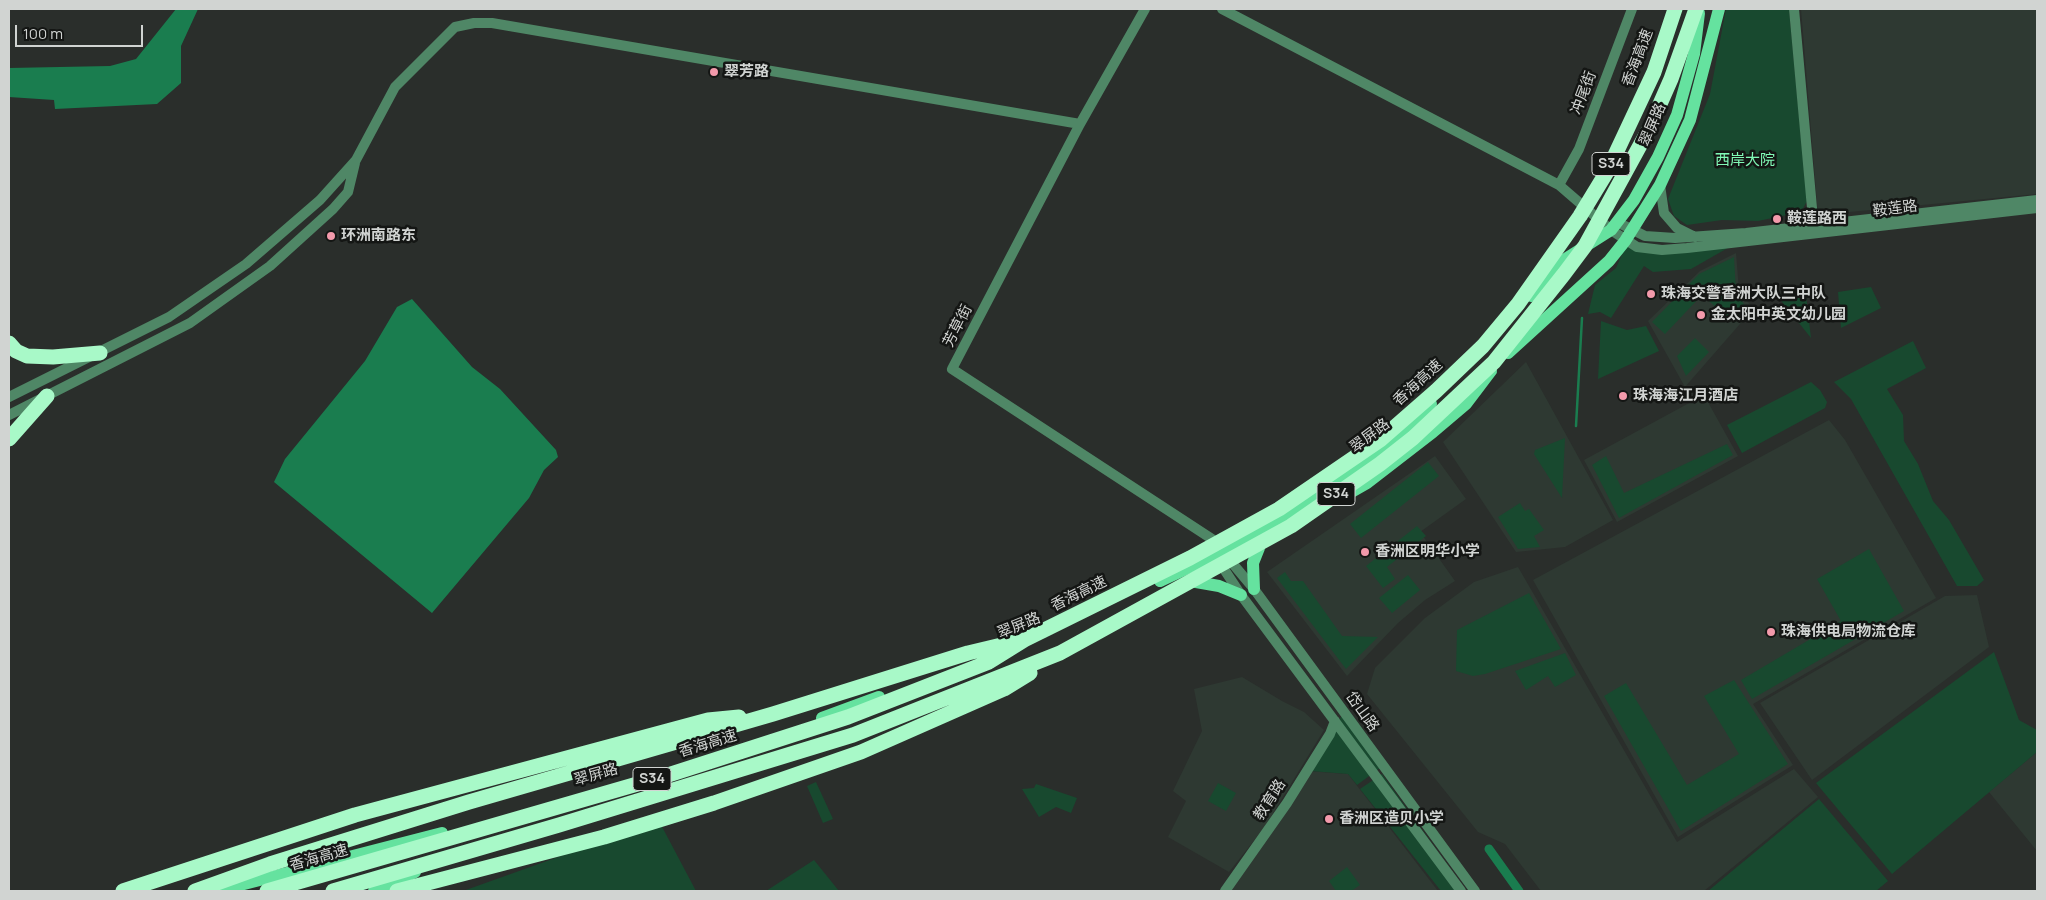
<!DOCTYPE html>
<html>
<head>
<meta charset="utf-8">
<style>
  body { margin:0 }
  #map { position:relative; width:2046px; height:900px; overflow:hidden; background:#2a2e2b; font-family:Manrope,sans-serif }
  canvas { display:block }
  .frame { position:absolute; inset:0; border:10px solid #d1d4d2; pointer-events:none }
  .scale { position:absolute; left:15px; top:25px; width:128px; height:22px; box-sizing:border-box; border:2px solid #d1d4d2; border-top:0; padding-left:6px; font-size:15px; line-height:18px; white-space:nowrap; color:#d1d4d2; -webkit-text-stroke:4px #141614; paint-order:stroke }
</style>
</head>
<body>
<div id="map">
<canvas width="2046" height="900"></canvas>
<div class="frame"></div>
<div class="scale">100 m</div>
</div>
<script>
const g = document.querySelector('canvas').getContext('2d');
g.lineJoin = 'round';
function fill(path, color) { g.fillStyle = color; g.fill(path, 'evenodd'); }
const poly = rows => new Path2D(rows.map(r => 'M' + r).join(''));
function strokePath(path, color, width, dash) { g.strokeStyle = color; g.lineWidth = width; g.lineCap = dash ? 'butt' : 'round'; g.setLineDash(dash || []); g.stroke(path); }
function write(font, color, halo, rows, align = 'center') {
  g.font = font + ' Manrope,"Noto Sans SC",sans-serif'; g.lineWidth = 5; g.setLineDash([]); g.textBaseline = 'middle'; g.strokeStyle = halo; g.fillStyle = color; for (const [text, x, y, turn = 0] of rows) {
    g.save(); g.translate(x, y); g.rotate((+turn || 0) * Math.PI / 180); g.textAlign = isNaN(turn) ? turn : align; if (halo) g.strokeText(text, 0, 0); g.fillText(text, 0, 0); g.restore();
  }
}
const built = poly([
  [1801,9,2037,9,2037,194,1818,215],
  [1736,253,1739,290,1753,309,1685,387,1648,321,1700,271],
  [1526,362,1613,520,1565,547,1516,552,1443,442],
  [1704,395,1738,456,1617,522,1584,460],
  [1829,420,1845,440,1936,598,1753,704,1793,765,1678,837,1533,580],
  [1435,456,1466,499,1420,532,1455,581,1425,600,1398,623,1347,676,1267,572],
  [1518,567,1677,842,1794,769,1818,797,1704,891,1541,891,1505,844,1478,832,1367,694,1375,668,1425,618,1474,582],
  [1977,595,1989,647,1812,780,1760,703,1945,596],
  [1242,677,1282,701,1304,712,1324,730,1264,828,1229,872,1168,837,1186,801,1173,791,1202,731,1194,689],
  [2037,752,2037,851,1989,792],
  [1307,771,1348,774,1438,891,1225,891]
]);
const green = poly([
  [1726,9,1789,9,1807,201,1801,212,1758,221,1722,220,1687,225,1674,216,1668,199,1710,94],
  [1628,241,1648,248,1740,241,1691,269,1653,272,1644,266,1611,318,1600,312,1588,314,1595,285,1616,268],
  [1734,257,1736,292,1747,309,1734,323,1702,295,1665,334,1652,322,1699,274],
  [1871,287,1881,308,1841,328,1838,292],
  [1806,295,1811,338,1779,298],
  [1601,321,1627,330,1646,326,1659,351,1598,379],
  [1695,338,1709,352,1686,376,1677,356],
  [1913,341,1926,368,1887,389,1903,415,1904,441,1918,464,1933,501,1949,520,1984,580,1977,586,1957,586,1851,399,1834,382],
  [1811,382,1820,390,1827,402,1825,408,1742,453,1727,425],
  [1565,438,1562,498,1534,454,1535,450],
  [1727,444,1733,455,1619,518,1592,465,1606,456,1624,493],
  [1428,462,1439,476,1361,538,1350,524],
  [1520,503,1525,511,1529,509,1544,530,1534,536,1540,547,1518,549,1498,517],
  [1417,526,1426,536,1387,567,1395,579,1383,588,1366,566],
  [1869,549,1904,611,1752,699,1741,680,1841,621,1817,579],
  [1285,572,1291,581,1303,581,1342,636,1378,637,1346,669,1277,578],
  [1408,575,1420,590,1392,613,1379,598],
  [1529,593,1561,649,1485,674,1473,676,1456,671,1457,630],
  [1994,652,2019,720,2037,730,2037,752,1892,874,1816,783],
  [1565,653,1576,675,1555,687,1548,676,1526,690,1515,671],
  [1734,680,1788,764,1681,831,1604,696,1626,683,1687,785,1739,754,1704,696],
  [1342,715,1380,768,1357,785,1348,774,1310,771],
  [1382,774,1466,891,1441,891,1360,789],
  [816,782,833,819,823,823,807,786],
  [1218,783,1236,793,1226,811,1208,801],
  [1036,784,1077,798,1071,813,1056,807,1039,817,1022,789,1034,788],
  [1819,799,1888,881,1876,891,1708,891],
  [659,821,696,891,463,891],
  [814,860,839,891,766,891],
  [1347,867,1360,885,1351,891,1336,891,1329,881]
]);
const water = poly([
  [176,9,198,9,181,46,181,83,157,104,55,109,54,100,9,97,9,68,110,66,136,59],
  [412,299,472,367,500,389,556,450,558,457,544,470,529,498,432,613,274,482,285,459,365,361,397,307]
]);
const stream = poly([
  [1576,426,1582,318]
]);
const canal = poly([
  [1489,849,1519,891]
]);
const minor = poly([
  [1145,9,1080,124,952,369,1212,539,1254,589,1475,891],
  [1222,9,1559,185,1611,230,1637,247,1662,250,1687,248,2037,208],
  [1794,9,1814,230],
  [1559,185,1579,149,1632,9],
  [1660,185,1664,213,1677,228,1695,237],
  [1617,222,1645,236,1675,238,1746,233,2037,200],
  [9,397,169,317,246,264,320,200,356,160,395,87,455,27,474,23,492,23,1080,124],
  [9,415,190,323,270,266,333,209,348,192,355,163],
  [1218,560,1241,595,1461,891],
  [1225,891,1287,803,1330,734,1335,721]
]);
const major = poly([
  [1531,296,1559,263,1611,230,1634,200,1658,157,1677,115,1694,54,1699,13],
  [1508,353,1609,261,1625,241,1660,185,1690,120,1719,9],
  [1346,495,1367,483,1433,432,1466,404,1491,371],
  [1160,581,1222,552,1285,515,1349,472,1406,429,1431,404],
  [1196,582,1219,586,1241,595],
  [1254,589,1253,563,1259,548],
  [822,718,879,697],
  [217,891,442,833],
  [374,891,415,872]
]);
const highway = poly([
  [9,343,16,351,27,356,53,357,100,353],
  [9,439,47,396],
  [123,891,355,815,708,720,739,717],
  [195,891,270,864,469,802,773,714,968,653,1014,642],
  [267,891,665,776,848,717,989,662,1026,639,1190,558,1279,509,1380,440,1436,391,1483,346,1518,304,1580,216,1608,170,1654,72,1675,9],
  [333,891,559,825,853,735,1060,653,1291,526,1380,464,1413,438,1494,362,1564,274,1585,246,1649,129,1671,79,1696,9],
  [397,891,604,837,714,803,861,752,1004,689,1030,673]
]);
const markers = [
  [714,72,5,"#f39aab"],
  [1777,219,5,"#f39aab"],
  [331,236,5,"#f39aab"],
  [1651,294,5,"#f39aab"],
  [1701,315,5,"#f39aab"],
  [1623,396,5,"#f39aab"],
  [1365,552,5,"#f39aab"],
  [1771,632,5,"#f39aab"],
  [1329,819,5,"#f39aab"]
];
const shields = [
  [1611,164,38],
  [1336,494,38],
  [652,779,38]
];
const shieldNames = [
  ["S34",1611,164],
  ["S34",1336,494],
  ["S34",652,779]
];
const streetNames = [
  ["香海高速",1638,58,-69],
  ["冲尾街",1584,93,-69],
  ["翠屏路",1653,125,-67],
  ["鞍莲路",1895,209,-7],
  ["芳草街",958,326,-63],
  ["香海高速",1418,383,-42],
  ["翠屏路",1370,436,-37],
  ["香海高速",1079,594,-26],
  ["翠屏路",1019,626,-22],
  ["岱山路",1362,712,54],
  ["香海高速",708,744,-17],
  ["翠屏路",596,775,-16],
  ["教育路",1270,800,-57],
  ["香海高速",319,858,-16]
];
const poiNames = [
  ["翠芳路",724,72],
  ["鞍莲路西",1787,219],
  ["环洲南路东",341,236],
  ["珠海交警香洲大队三中队",1661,294],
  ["金太阳中英文幼儿园",1711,315],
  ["珠海海江月酒店",1633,396],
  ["香洲区明华小学",1375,552],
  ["珠海供电局物流仓库",1781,632],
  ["香洲区造贝小学",1339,819]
];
const parkNames = [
  ["西岸大院",1745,161]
];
fill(built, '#2e3932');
fill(green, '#18492f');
fill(water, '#1a7d4f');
strokePath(stream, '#1a7d4f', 2.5);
strokePath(canal, '#1a7d4f', 9);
strokePath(minor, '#4f8766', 10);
strokePath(major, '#65e29f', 12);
strokePath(highway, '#a8f9c8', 15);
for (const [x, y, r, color] of markers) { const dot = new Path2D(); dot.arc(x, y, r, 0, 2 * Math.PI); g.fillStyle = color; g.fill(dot); strokePath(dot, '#141614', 2); }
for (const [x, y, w] of shields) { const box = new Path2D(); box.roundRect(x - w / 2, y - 11.5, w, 23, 4); g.fillStyle = '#141614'; g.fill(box); strokePath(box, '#d1d4d2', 1); }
write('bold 14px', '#d1d4d2', null, shieldNames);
write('15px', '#d1d4d2', '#141614', streetNames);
write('bold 15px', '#d1d4d2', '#141614', poiNames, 'left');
write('15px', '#81f9b6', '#141614', parkNames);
</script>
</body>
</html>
